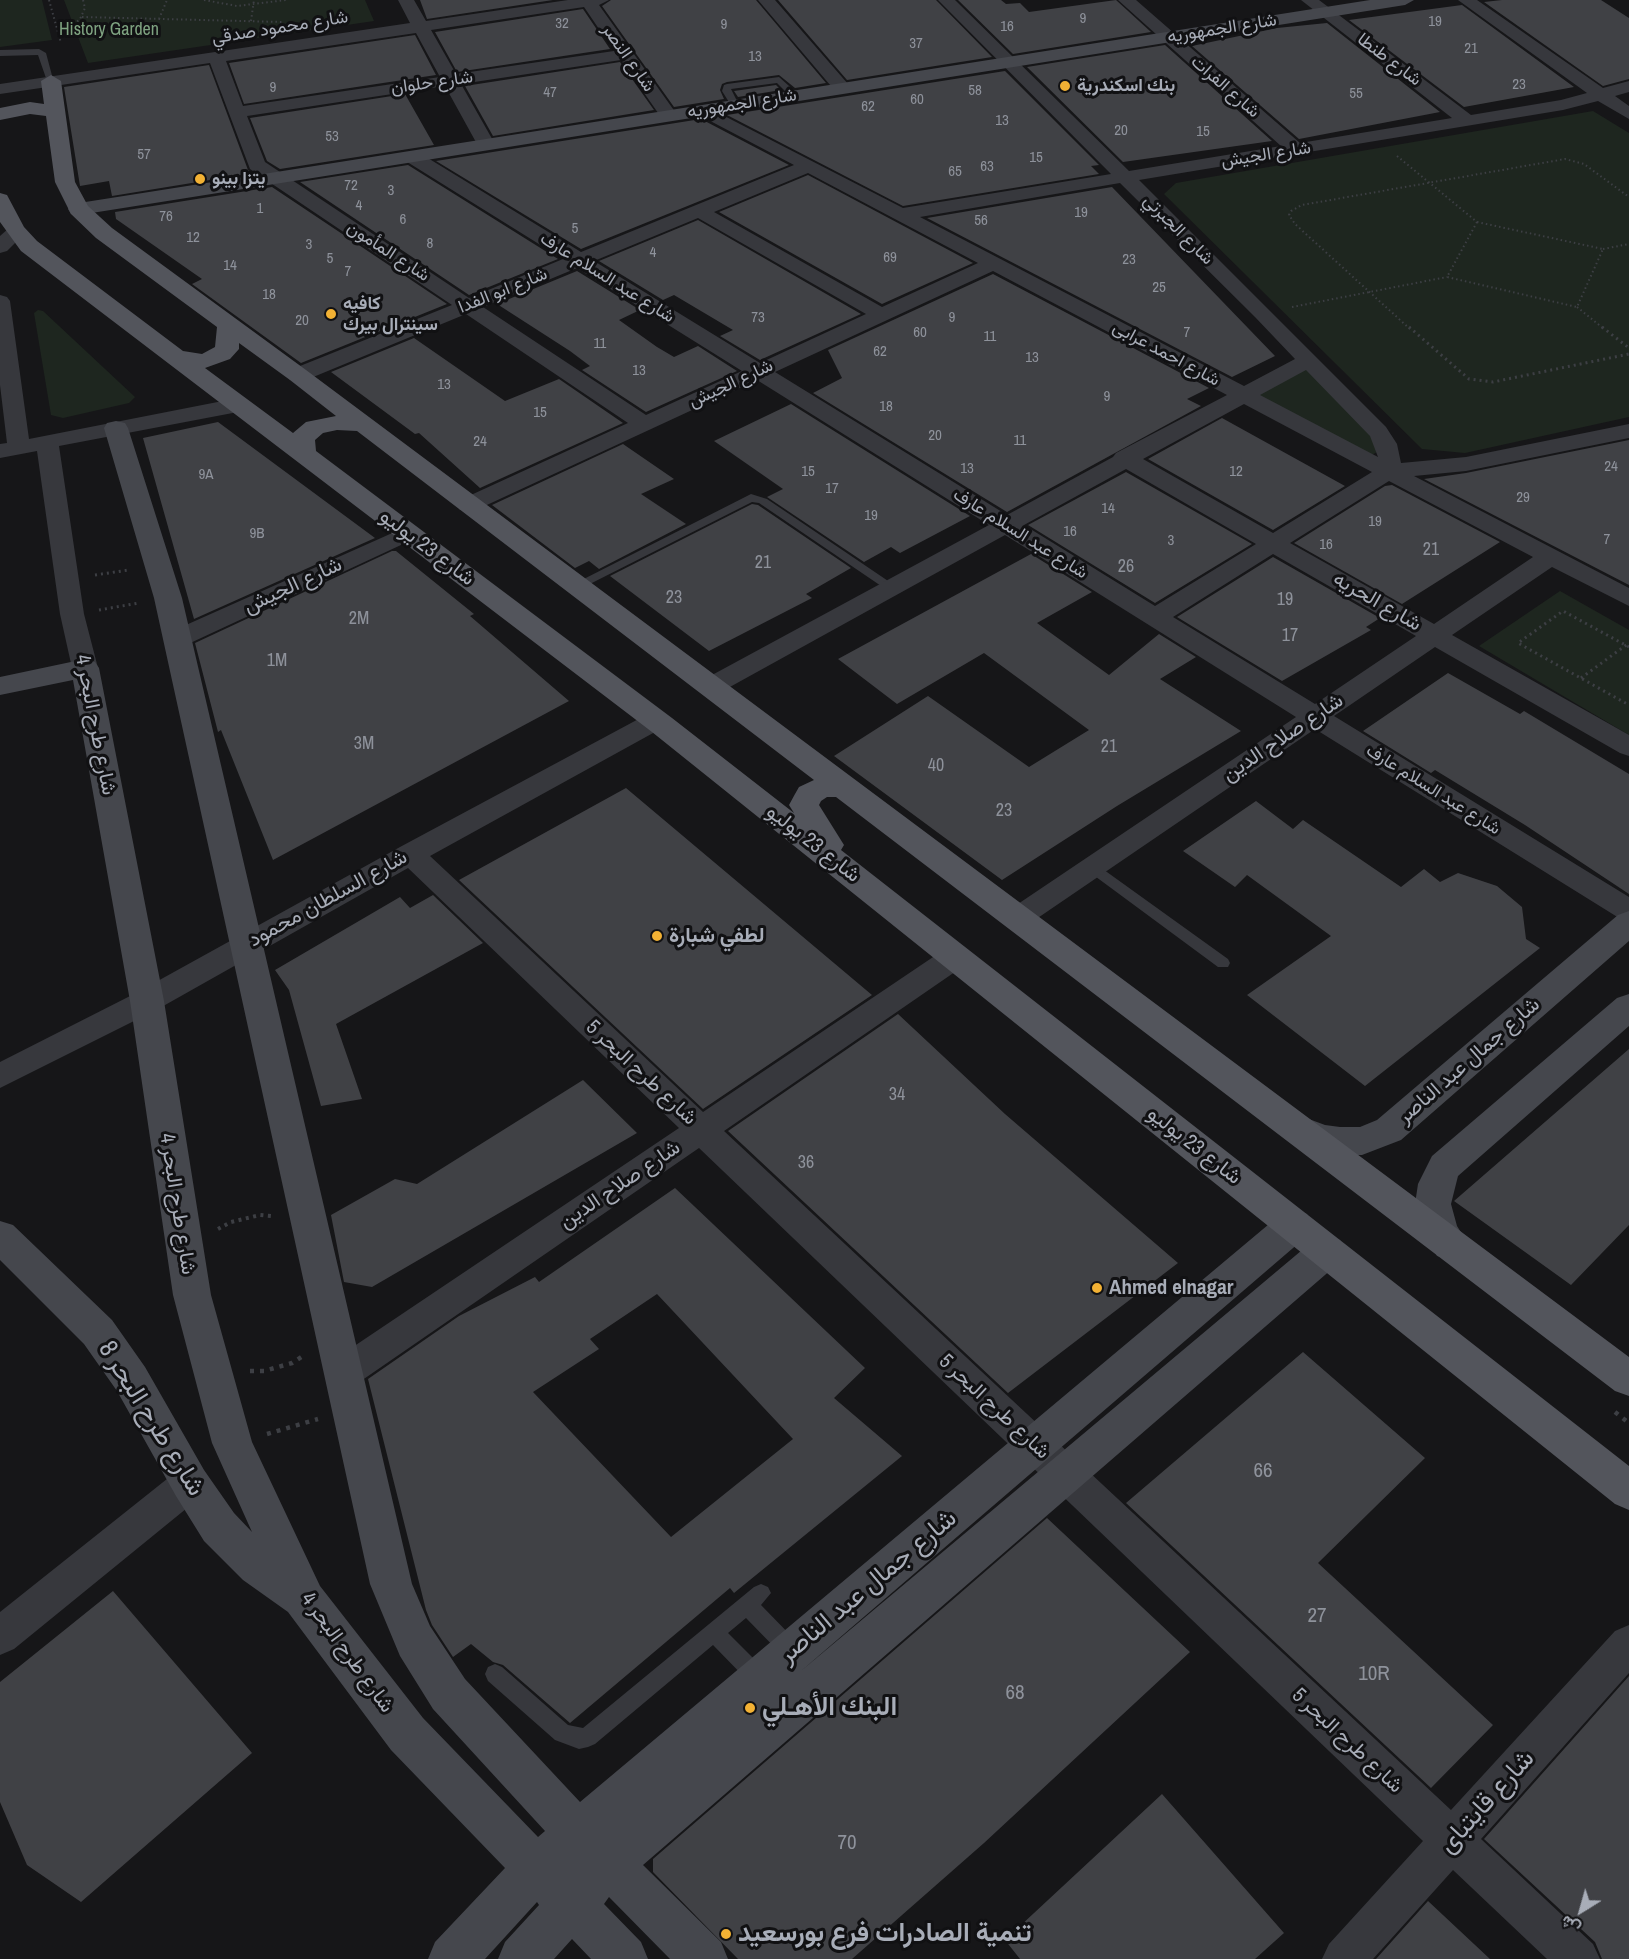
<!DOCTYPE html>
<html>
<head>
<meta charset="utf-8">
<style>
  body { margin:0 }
  #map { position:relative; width:1629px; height:1959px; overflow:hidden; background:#161618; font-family:"Archivo Narrow",Vazirmatn,sans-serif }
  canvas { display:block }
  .north { position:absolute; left:1551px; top:1881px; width:60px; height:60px; -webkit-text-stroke:4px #111113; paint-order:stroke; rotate:217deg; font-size:16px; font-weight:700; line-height:24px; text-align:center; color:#a8adb8 }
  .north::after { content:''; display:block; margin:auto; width:21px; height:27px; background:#a8adb8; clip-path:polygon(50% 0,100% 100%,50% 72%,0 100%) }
</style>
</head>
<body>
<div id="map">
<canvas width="1629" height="1959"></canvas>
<div class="north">ش</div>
</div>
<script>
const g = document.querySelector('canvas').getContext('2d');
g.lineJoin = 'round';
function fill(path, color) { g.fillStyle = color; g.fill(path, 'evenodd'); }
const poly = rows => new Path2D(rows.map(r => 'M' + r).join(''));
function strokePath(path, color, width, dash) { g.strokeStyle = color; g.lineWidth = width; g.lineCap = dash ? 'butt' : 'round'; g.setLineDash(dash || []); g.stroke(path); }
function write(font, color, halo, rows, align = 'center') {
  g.font = font + ' "Archivo Narrow",Vazirmatn,sans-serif'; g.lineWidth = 6; g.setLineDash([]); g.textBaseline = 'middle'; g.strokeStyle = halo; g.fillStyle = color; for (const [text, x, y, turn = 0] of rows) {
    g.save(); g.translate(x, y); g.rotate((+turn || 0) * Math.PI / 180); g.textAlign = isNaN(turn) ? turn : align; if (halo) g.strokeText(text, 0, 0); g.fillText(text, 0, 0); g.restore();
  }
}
const green = poly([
  [0,0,42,0,52,40,0,47],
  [64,0,365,0,374,21,88,63],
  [1593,111,1629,133,1629,417,1465,453,1422,449,1164,194,1176,183],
  [38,310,43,311,135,397,129,403,63,418,51,415,34,313],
  [1308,365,1384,448,1370,456,1253,393],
  [1560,591,1629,630,1629,735,1479,646]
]);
const building = poly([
  [420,0,553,0,427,19],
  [611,0,756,0,826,83,795,88,779,75,727,82,722,84,720,90,724,99,674,107,602,6],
  [778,0,936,0,992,57,847,80],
  [958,0,1001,0,1006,4,1020,3,1029,12,1116,0,1151,32,1013,54],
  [1502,0,1601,0,1629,18,1629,79,1603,86,1484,2],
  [1462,5,1574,87,1464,107,1349,20],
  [583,9,610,49,457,72,435,32],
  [1327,23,1440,112,1299,139,1192,46,1277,28],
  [415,35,436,75,244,104,229,63],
  [1165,45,1272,141,1123,162,1027,67],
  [620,62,654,110,493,136,465,86],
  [209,65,248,170,253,173,112,196,109,181,80,186,64,87],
  [1005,71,1099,165,1091,166,1099,174,903,206,727,115],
  [776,85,781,90,738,97,734,91],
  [405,94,434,145,280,169,267,161,250,118],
  [701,119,789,165,581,249,436,161],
  [408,165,558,259,469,295,300,182],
  [808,175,973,263,882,304,719,212],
  [272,187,447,304,301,363,192,284,202,279,116,219,115,212],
  [1112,187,1275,356,1232,377,927,218],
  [698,220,861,314,760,360,720,336,733,330,674,295,663,300,599,261],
  [577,271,640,310,619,320,657,347,674,357,698,346,737,371,646,412,582,370,590,366,570,351,497,304],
  [993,274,1209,388,1187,399,1201,406,1007,512,813,393,842,378,828,350],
  [414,338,505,401,559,379,623,423,480,488,419,433,415,434,331,372],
  [791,404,970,516,900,553,891,547,864,562,767,497,783,489,714,441],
  [1222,418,1345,486,1273,530,1148,459],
  [218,422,375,538,194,619,143,438],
  [1629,440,1629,585,1424,479,1466,473],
  [623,444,674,479,641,494,686,524,599,569,589,561,575,568,492,505],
  [1126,472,1252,544,1155,603,1028,525],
  [1392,485,1500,542,1402,604,1294,543,1385,486],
  [752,504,758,505,851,568,806,594,812,598,709,651,610,576],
  [392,551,396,551,474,614,470,616,569,701,273,860,221,730,218,732,195,643],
  [1031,554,1092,592,1037,623,1109,675,1159,634,1196,657,1160,679,1241,731,1117,806,1002,880,834,756,928,696,1029,767,1089,730,984,653,897,704,838,659],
  [1273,557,1380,618,1366,627,1371,630,1282,681,1177,617],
  [1448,673,1520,714,1524,711,1629,774,1629,894,1525,825,1435,770,1431,773,1363,731],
  [626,788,872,995,703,1109,459,880],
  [1256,801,1293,829,1303,820,1401,887,1424,869,1440,882,1458,873,1497,886,1522,907,1526,939,1540,948,1365,1086,1247,995,1331,936,1247,875,1235,887,1183,851],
  [433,895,483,943,336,1024,362,1099,321,1106,289,990,275,970,400,897,410,908],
  [898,1014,1005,1114,1178,1263,1008,1393,728,1131],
  [1629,1049,1629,1225,1571,1285,1454,1201],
  [583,1080,637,1133,372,1287,344,1282,331,1215,395,1179,417,1184],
  [675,1188,865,1368,834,1398,902,1456,734,1593,730,1588,570,1723,503,1665,493,1662,471,1644,453,1657,432,1625,426,1610,368,1379,459,1316,535,1277,539,1282],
  [657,1294,793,1439,671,1537,533,1392,599,1349,590,1339],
  [1303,1352,1425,1458,1318,1563,1493,1725,1431,1788,1126,1503],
  [1047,1518,1190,1652,984,1843,852,1959,738,1959,653,1872,653,1859],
  [113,1591,252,1753,81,1902,27,1865,0,1802,0,1682],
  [1629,1676,1629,1959,1602,1959,1595,1942,1484,1839],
  [1162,1794,1284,1933,1255,1959,1020,1959,1005,1940],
  [1428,1901,1490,1959,1376,1959]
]);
const pathFar3 = poly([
  [49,0,61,43],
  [204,0,237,6,286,0],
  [82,17,282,22],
  [159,19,167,0],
  [251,21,254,0],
  [60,36,80,19,85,8,83,0],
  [1397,156,1477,222],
  [1477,222,1603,249,1577,307,1447,277,1477,222],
  [1603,249,1629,244],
  [1292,307,1447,277],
  [1577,307,1604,329],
  [1410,329,1295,224,1289,215,1291,211,1302,205,1565,159,1584,164,1629,197]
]);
const pathFar2 = poly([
  [1409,327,1469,379,1493,382,1629,354],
  [1602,327,1629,348],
  [95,575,129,570],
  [99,610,139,603],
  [1629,647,1563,611,1518,643,1629,705],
  [1581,678,1629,643]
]);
const pathFar1 = poly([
  [218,1229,231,1222,260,1215,271,1216]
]);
const path = poly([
  [250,1371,264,1371,292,1363,303,1356],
  [1615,1412,1629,1423],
  [267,1434,318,1419]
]);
const lane = poly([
  [39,49,46,53,54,83,47,81,38,55,0,56,0,50,39,49],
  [779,77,798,94,798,98,792,98,777,83,731,89,739,105,735,108,732,107,722,91,724,85,727,84,779,77],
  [751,494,767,499,897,587,895,590,887,590,759,503,752,502,580,589,576,590,570,586,751,494],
  [1093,862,1228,959,1230,963,1228,967,1218,967,1088,871,1086,867,1088,863,1093,862],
  [761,1584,768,1587,771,1593,761,1605,798,1643,801,1650,798,1657,791,1660,784,1657,746,1618,728,1633,765,1670,768,1677,765,1684,758,1687,751,1684,713,1645,595,1744,588,1747,579,1749,555,1740,488,1681,485,1674,488,1667,495,1664,502,1667,568,1725,583,1728,754,1587,761,1584]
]);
const street = poly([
  [398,0,414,0,426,21,568,0,609,0,599,5,678,116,669,121,663,120,621,60,461,84,495,144,486,150,477,144,445,86,247,116,265,162,469,298,563,259,404,160,402,156,404,152,418,152,581,252,794,165,697,114,694,110,703,105,903,208,1111,174,938,0,955,0,1129,171,1281,146,1118,0,1136,0,1300,143,1452,118,1301,0,1319,0,1471,115,1561,100,1587,93,1458,0,1477,0,1603,88,1629,81,1629,92,1615,96,1629,106,1629,119,1598,101,1563,110,1139,180,1386,427,1397,444,1401,463,1466,457,1629,424,1629,438,1466,471,1414,476,1629,588,1629,606,1552,567,1452,635,1629,735,1629,756,1620,753,1435,647,1334,716,1629,897,1629,921,1619,918,1315,729,1026,926,1016,930,1006,926,1001,919,1006,912,1296,717,1005,535,719,693,710,695,701,693,697,687,701,681,989,525,757,380,476,510,460,510,456,505,460,500,628,423,466,314,306,380,290,380,287,375,290,370,452,305,250,169,210,63,0,94,0,84,410,23,398,0],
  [584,7,614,51,456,74,431,30,584,7],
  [416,33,440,77,243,106,226,61,416,33],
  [808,173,978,263,882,307,714,212,808,173],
  [1120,183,1255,317,1295,359,1244,386,920,217,1120,183],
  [698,218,866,314,760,363,594,261,698,218],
  [577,268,742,371,646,415,483,307,577,268],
  [993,271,1227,395,1116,453,1113,457,1007,515,775,372,993,271],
  [1306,370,1370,436,1378,457,1260,395,1306,370],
  [1244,404,1372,472,1273,533,1143,459,1244,404],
  [1126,469,1256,544,1155,606,1024,525,1126,469],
  [1389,481,1533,557,1434,624,1290,543,1389,481],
  [1273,554,1416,636,1315,704,1173,617,1273,554],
  [758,0,775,0,848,84,851,88,848,92,836,92,758,0],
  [16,226,26,232,7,251,0,253,0,236,9,228,16,226],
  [0,295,7,297,10,301,29,439,238,398,246,400,249,405,246,410,238,412,59,446,84,614,98,668,94,674,85,676,76,674,72,668,60,614,37,451,0,458,0,444,7,443,0,385,0,295],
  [408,526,416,528,420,533,416,538,186,645,177,647,168,645,164,639,168,633,408,526],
  [655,712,664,715,668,721,664,727,430,856,703,1112,945,949,955,946,965,949,970,957,965,965,724,1131,1451,1810,1615,1631,1629,1625,1629,1673,1481,1839,1593,1944,1600,1959,1547,1959,1453,1870,1373,1959,1322,1959,1329,1944,1423,1841,699,1148,358,1383,345,1388,332,1383,327,1372,332,1361,679,1128,408,868,158,1009,0,1088,0,1062,136,993,400,847,646,715,655,712],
  [190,1466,203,1471,208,1483,203,1495,14,1649,0,1655,0,1612,177,1471,190,1466]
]);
const secondary = poly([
  [1370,0,1414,0,1405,5,79,215,71,214,68,209,71,204,79,203,1370,0],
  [116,421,125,423,128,428,182,598,412,1584,430,1626,465,1679,580,1802,1281,1214,1294,1210,1307,1214,1312,1225,1307,1236,801,1671,1314,1240,1327,1235,1340,1240,1346,1251,1340,1262,643,1865,721,1942,728,1959,670,1959,609,1897,604,1904,641,1942,648,1959,591,1959,572,1939,554,1959,498,1959,505,1942,539,1905,537,1902,485,1959,428,1959,435,1942,505,1868,391,1750,288,1612,243,1580,204,1541,176,1496,117,1391,84,1344,0,1260,0,1221,13,1225,112,1320,145,1367,204,1470,234,1513,252,1532,212,1443,173,1295,130,1001,73,680,0,695,0,677,85,659,95,662,99,668,164,1001,211,1295,252,1442,320,1586,423,1718,538,1837,545,1831,433,1709,400,1656,370,1584,154,598,104,428,107,423,116,421],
  [1629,911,1629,941,1401,1140,1362,1155,1340,1155,1322,1153,1286,1139,1280,1129,1286,1119,1298,1115,1325,1125,1340,1127,1360,1127,1377,1120,1618,915,1629,911],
  [1629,994,1629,1026,1458,1176,1451,1204,1457,1226,1469,1245,1463,1256,1450,1260,1437,1256,1422,1231,1415,1204,1418,1184,1432,1156,1617,998,1629,994]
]);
const primary = poly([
  [51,75,61,81,75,182,88,206,112,228,306,370,1629,1357,1629,1396,1615,1391,836,797,827,797,821,801,819,805,844,845,841,850,1629,1466,1629,1510,1615,1504,652,732,21,251,0,222,0,193,7,195,24,227,37,241,183,351,202,354,215,347,217,327,96,238,71,214,55,182,46,116,30,114,0,120,0,108,30,102,44,104,41,81,51,75],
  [239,343,290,380,336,416,306,422,293,433,205,368,230,359,239,349,239,343],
  [337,430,357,431,814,780,799,787,795,794,789,805,794,813,672,718,316,451,315,440,323,433,337,430]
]);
const markers = [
  [1065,86,6,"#f2b134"],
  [200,179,6,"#f2b134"],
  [331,314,6,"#f2b134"],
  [657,936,6,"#f2b134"],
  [1097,1288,6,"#f2b134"],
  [750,1708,6,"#f2b134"],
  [726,1934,6,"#f2b134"]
];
const farNumbernames = [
  ["9",1083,19],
  ["19",1435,22],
  ["32",562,24],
  ["9",724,25],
  ["16",1007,27],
  ["37",916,44],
  ["21",1471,49],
  ["13",755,57],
  ["23",1519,85],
  ["9",273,88],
  ["58",975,91],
  ["47",550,93],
  ["55",1356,94],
  ["60",917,100],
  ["62",868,107],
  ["13",1002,121],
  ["20",1121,131],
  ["15",1203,132],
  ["53",332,137],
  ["57",144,155],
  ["15",1036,158],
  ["63",987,167],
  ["65",955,172],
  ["72",351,186],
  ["3",391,191],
  ["4",359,206],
  ["1",260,209],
  ["19",1081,213],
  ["76",166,217],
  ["6",403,220],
  ["56",981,221],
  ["5",575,229],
  ["12",193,238],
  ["8",430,244],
  ["3",309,245],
  ["4",653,253],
  ["69",890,258],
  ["5",330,259],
  ["23",1129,260],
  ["14",230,266],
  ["7",348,272],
  ["25",1159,288],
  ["18",269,295],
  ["73",758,318],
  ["9",952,318],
  ["20",302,321],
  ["60",920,333],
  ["7",1187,333],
  ["11",990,337],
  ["11",600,344],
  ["62",880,352],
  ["13",1032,358],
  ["13",639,371],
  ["13",444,385],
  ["9",1107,397],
  ["18",886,407],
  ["15",540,413],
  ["20",935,436],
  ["11",1020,441],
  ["24",480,442],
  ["24",1611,467],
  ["13",967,469],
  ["15",808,472],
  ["12",1236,472],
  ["9A",206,475],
  ["17",832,489],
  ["29",1523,498],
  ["14",1108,509],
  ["19",871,516],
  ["19",1375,522],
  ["16",1070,532],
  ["9B",257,534],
  ["7",1607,540],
  ["3",1171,541],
  ["16",1326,545]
];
const farStreetnames = [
  ["شارع محمود صدقي",280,28,-9],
  ["شارع الجمهوريه",1222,29,-9],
  ["شارع النصر",628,58,55],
  ["شارع طنطا",1389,60,37],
  ["شارع حلوان",432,83,-8],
  ["شارع الفرات",1225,87,41],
  ["شارع الجمهوريه",742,104,-9],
  ["شارع الجيش",1266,155,-9],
  ["شارع الجبرتي",1178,230,45],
  ["شارع المأمون",388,252,33],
  ["شارع عبد السلام عارف",607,278,32],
  ["شارع ابو الفدا",503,291,-22],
  ["شارع احمد عرابى",1166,354,28],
  ["شارع الجيش",731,384,-25],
  ["شارع عبد السلام عارف",1020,534,32],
  ["شارع عبد السلام عارف",1433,790,32]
];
const farParknames = [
  ["History Garden",109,30]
];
const farPoinames = [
  ["بنك اسكندرية",1077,86],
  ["يتزا بينو",212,179],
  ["كافيه",343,304],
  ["سينترال بيرك",343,325]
];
const numberNames = [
  ["21",1431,550],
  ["21",763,563],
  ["26",1126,567],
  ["23",674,598],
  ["19",1285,600],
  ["2M",359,619],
  ["17",1290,636],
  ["1M",277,661],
  ["3M",364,744],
  ["21",1109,747],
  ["40",936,766],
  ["23",1004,811],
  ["34",897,1095],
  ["36",806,1163]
];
const streetNames = [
  ["شارع 23 يوليو",427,548,37],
  ["شارع الجيش",293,586,-25],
  ["شارع الحريه",1377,602,30],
  ["شارع طرح البحر 4",95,725,79],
  ["شارع صلاح الدين",1283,738,-34],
  ["شارع 23 يوليو",813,844,38],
  ["شارع السلطان محمود",328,899,-29],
  ["شارع جمال عبد الناصر",1469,1061,-41],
  ["شارع طرح البحر 5",641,1073,43],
  ["شارع 23 يوليو",1194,1146,38],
  ["شارع صلاح الدين",620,1185,-34],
  ["شارع طرح البحر 4",177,1204,81],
  ["شارع طرح البحر 5",994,1407,43],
  ["شارع طرح البحر 4",347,1653,54],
  ["شارع طرح البحر 5",1347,1741,43]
];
const poiNames = [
  ["لطفي شبارة",669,936],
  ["Ahmed elnagar",1109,1288]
];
const nearNumbernames = [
  ["66",1263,1471],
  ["27",1317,1616],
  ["10R",1374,1674],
  ["68",1015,1693],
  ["70",847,1843]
];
const nearStreetnames = [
  ["شارع طرح البحر 8",151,1419,58],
  ["شارع جمال عبد الناصر",868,1587,-40],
  ["شارع قايتباى",1487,1802,-48]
];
const nearPoinames = [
  ["البنك الأهـلي",762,1708],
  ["تنمية الصادرات فرع بورسعيد",738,1934]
];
fill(green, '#1e261f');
fill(building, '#404145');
strokePath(pathFar3, '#3d3f44', 2, [1.5, 3]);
strokePath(pathFar2, '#3d3f44', 3, [2, 4]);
strokePath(pathFar1, '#3d3f44', 4, [3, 4.5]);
strokePath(path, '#3d3f44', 4.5, [4, 6]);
fill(lane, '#37383d');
fill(street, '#37383d');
fill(secondary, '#45474d');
fill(primary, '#53555c');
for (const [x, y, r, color] of markers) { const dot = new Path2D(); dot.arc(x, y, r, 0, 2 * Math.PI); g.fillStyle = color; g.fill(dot); strokePath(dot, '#111113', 2); }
write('15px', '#8e929b', null, farNumbernames);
write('18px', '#a8adb8', '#111113', farStreetnames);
write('18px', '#7fa381', '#111113', farParknames);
write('bold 18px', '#a8adb8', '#111113', farPoinames, 'left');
write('18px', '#8e929b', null, numberNames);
write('21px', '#a8adb8', '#111113', streetNames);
write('bold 21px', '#a8adb8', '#111113', poiNames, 'left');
write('21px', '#8e929b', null, nearNumbernames);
write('26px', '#a8adb8', '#111113', nearStreetnames);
write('bold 26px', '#a8adb8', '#111113', nearPoinames, 'left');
</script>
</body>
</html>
